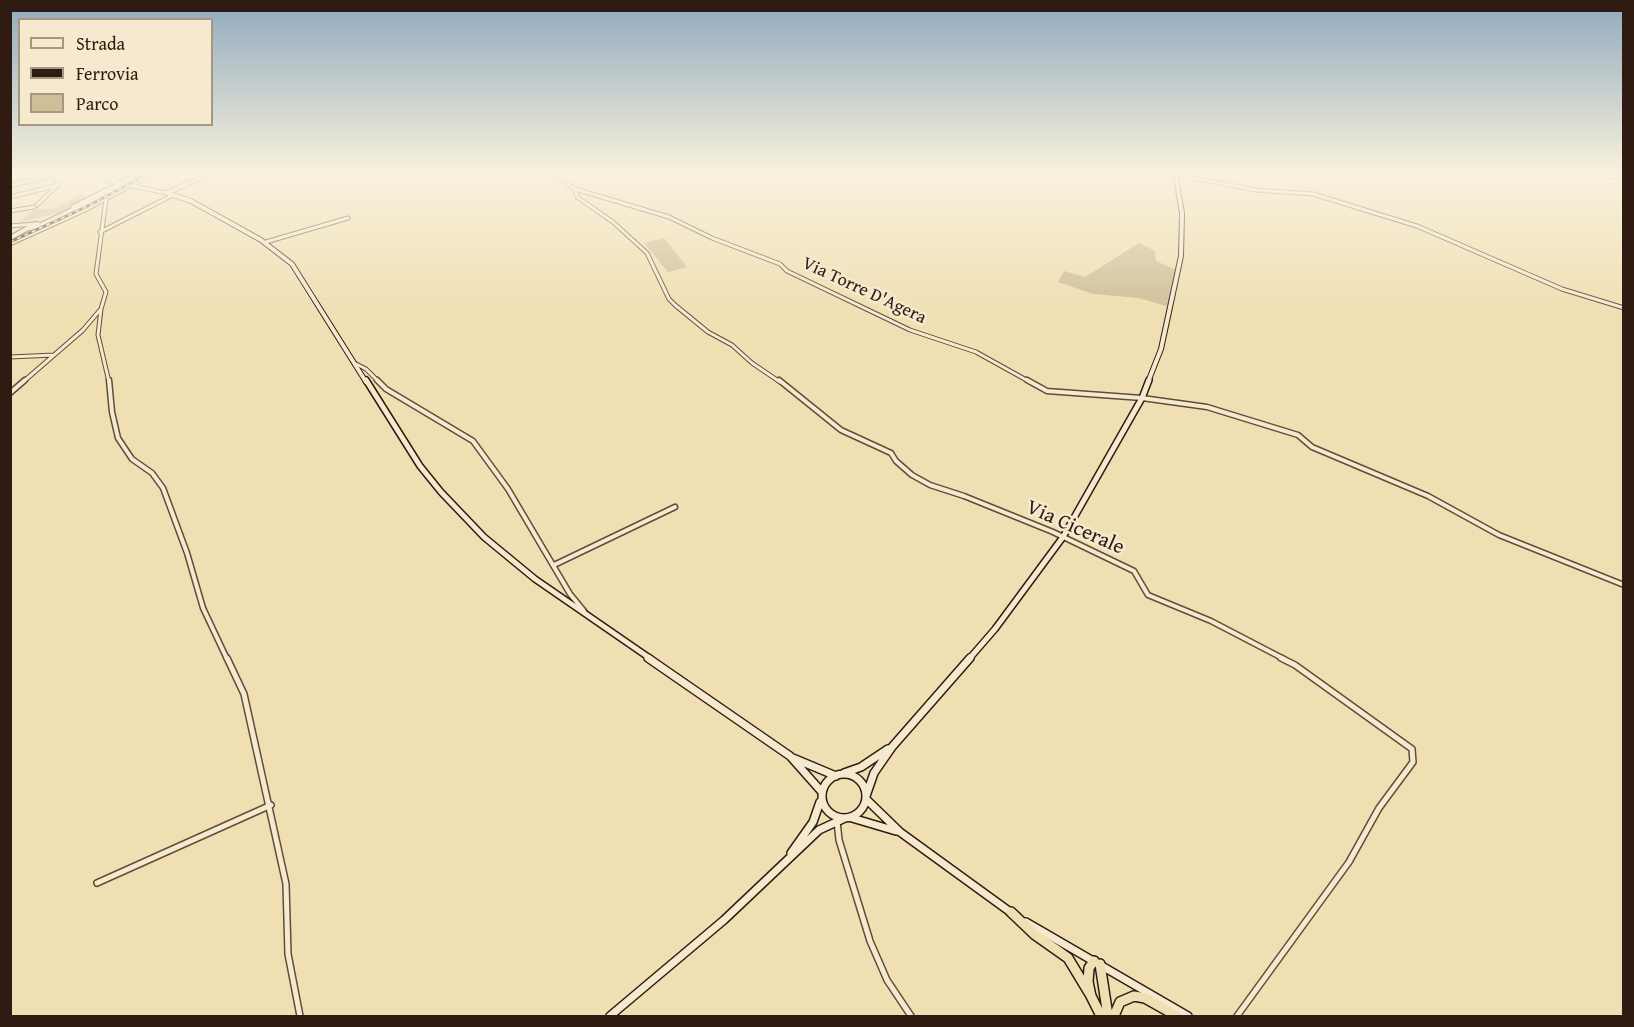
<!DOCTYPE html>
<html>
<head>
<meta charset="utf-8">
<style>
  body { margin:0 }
  #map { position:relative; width:1634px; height:1027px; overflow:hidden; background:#f0dfb3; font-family:"Gentium Book Plus",serif }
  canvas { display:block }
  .frame { position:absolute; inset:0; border:12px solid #301b13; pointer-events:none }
  .legend { position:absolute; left:18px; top:18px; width:195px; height:108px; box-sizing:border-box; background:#f5eace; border:2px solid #a69783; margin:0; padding:8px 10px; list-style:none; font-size:18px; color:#301b13 }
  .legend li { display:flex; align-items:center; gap:12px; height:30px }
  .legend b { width:30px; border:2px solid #a69783 }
</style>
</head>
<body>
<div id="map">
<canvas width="1634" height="1027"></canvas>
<div class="frame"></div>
<ul class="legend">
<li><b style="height:8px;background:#f5eace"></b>Strada</li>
<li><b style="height:8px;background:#301b13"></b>Ferrovia</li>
<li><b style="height:16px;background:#cfbe98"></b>Parco</li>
</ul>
</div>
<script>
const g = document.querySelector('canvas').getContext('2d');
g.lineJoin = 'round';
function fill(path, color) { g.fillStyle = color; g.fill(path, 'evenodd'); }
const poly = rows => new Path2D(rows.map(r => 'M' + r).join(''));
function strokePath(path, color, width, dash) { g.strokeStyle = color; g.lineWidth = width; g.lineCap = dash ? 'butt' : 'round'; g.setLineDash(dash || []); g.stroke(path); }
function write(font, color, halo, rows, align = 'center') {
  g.font = font + ' "Gentium Book Plus",serif'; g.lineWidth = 5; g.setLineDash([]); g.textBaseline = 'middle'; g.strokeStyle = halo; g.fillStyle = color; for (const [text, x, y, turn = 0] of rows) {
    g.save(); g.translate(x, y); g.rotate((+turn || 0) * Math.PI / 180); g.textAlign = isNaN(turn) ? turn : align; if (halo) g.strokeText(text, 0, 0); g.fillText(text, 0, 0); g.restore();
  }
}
const green = poly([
  [83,193,86,197,82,199,84,200,60,213,19,222,34,209,53,209],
  [664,238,687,267,668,272,644,243],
  [1139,243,1155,251,1156,261,1176,270,1169,303,1166,306,1139,298,1093,294,1058,282,1064,271,1085,277]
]);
const minorFar2 = poly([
  [19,172,19,184],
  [53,172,59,185],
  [112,172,134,176],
  [548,172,575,189,669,217,712,238,780,264,787,271,910,330,976,352,1030,382],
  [594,172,599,172],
  [1161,172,1256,190,1313,194,1417,226,1562,289,1624,308],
  [1569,172,1624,178],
  [10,186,54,175],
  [133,186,167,193],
  [575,189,577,197,613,222,647,253,669,299,675,305,708,332,732,345,752,363,780,382],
  [10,197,59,185],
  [106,199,96,274,106,292,101,309,98,335,109,382],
  [37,205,58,185],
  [10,211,34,207],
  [10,226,35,224],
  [100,232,173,195],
  [266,242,348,218],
  [10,244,85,210,156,172],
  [10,357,54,355],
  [356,364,366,369,379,382],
  [23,382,83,330,100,310]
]);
const minorFar1 = poly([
  [109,380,112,412,118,438,132,459,152,473,163,488,187,553,203,608,227,659],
  [377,380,386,389,473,441,508,489,570,594,584,611],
  [779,380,841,430,891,453,896,461,912,475,930,485,964,496,1053,532,1134,571,1148,595,1211,621,1284,659],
  [1027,380,1047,391,1142,398,1207,407,1298,435,1312,447,1428,496,1499,535,1624,585],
  [10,393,25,380],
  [554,565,675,507]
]);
const minor = poly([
  [227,658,244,694,286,884,288,954,300,1016],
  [837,821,839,840,870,941,887,980,911,1016],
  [97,883,271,805],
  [1237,1016,1349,862,1379,808,1413,762,1412,749,1295,665,1281,658]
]);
const tertiary = poly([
  [87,172,119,183],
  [167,193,213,172],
  [73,207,124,182],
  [36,224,41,225,30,228,31,226,36,224],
  [41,225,99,197,143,172],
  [10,238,30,227]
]);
const secondaryFar2 = poly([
  [167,193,191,201,261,240,292,264,366,382],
  [1148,382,1161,349,1181,256,1182,213,1175,172]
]);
const secondaryFar1 = poly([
  [366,380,420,466,441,492,484,537,535,579,651,659],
  [969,659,995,629,1063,537,1142,398,1149,380]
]);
const secondary = poly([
  [648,658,790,756,821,791],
  [793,758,836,776],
  [844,773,861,767,888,749],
  '822 796a22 22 0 1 1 44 0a22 22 0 1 1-44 0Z',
  [866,796,874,773,892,747,970,658],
  [866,799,900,832,1013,914],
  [852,818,896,831],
  [791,853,813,822,820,802],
  [1026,922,1188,1016],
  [610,1016,724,920,819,830,845,818]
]);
const motorway = poly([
  [1011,912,1034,934,1068,958,1091,996],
  [1094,961,1089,968,1088,982,1091,996,1101,1016],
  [1100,964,1108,1016],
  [1114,1016,1120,1002,1134,996,1145,998,1177,1016]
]);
const rail = poly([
  [10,242,86,207,152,172]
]);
const farStreetnames = [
  ["Via Torre D'Agera",864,291,25]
];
const streetNames = [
  ["Via Cicerale",1075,528,24]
];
fill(green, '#cfbe98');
strokePath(minorFar2, '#604c3b', 5);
strokePath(minorFar1, '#604c3b', 7);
strokePath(minor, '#604c3b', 8);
strokePath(tertiary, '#604c3b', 6);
strokePath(secondaryFar2, '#301b13', 6);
strokePath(secondaryFar1, '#301b13', 8);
strokePath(secondary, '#301b13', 10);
strokePath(motorway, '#301b13', 12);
strokePath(minorFar2, '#f5eace', 3);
strokePath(minorFar1, '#f5eace', 4);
strokePath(minor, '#f5eace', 5);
strokePath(tertiary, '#f5eace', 4);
strokePath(secondaryFar2, '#f5eace', 4);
strokePath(secondaryFar1, '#f5eace', 5);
strokePath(secondary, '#f5eace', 7);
strokePath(motorway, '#f0dfb3', 9);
strokePath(rail, '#301b13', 3);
strokePath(rail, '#f5eace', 1.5, [4]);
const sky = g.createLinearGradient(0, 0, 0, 315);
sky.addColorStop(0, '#91aabd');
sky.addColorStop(0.55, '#f8f1dd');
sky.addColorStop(1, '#f8f1dd00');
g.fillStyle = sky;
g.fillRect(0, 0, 1634, 315);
write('18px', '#301b13', '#f5eace', farStreetnames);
write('21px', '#301b13', '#f5eace', streetNames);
</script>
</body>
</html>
